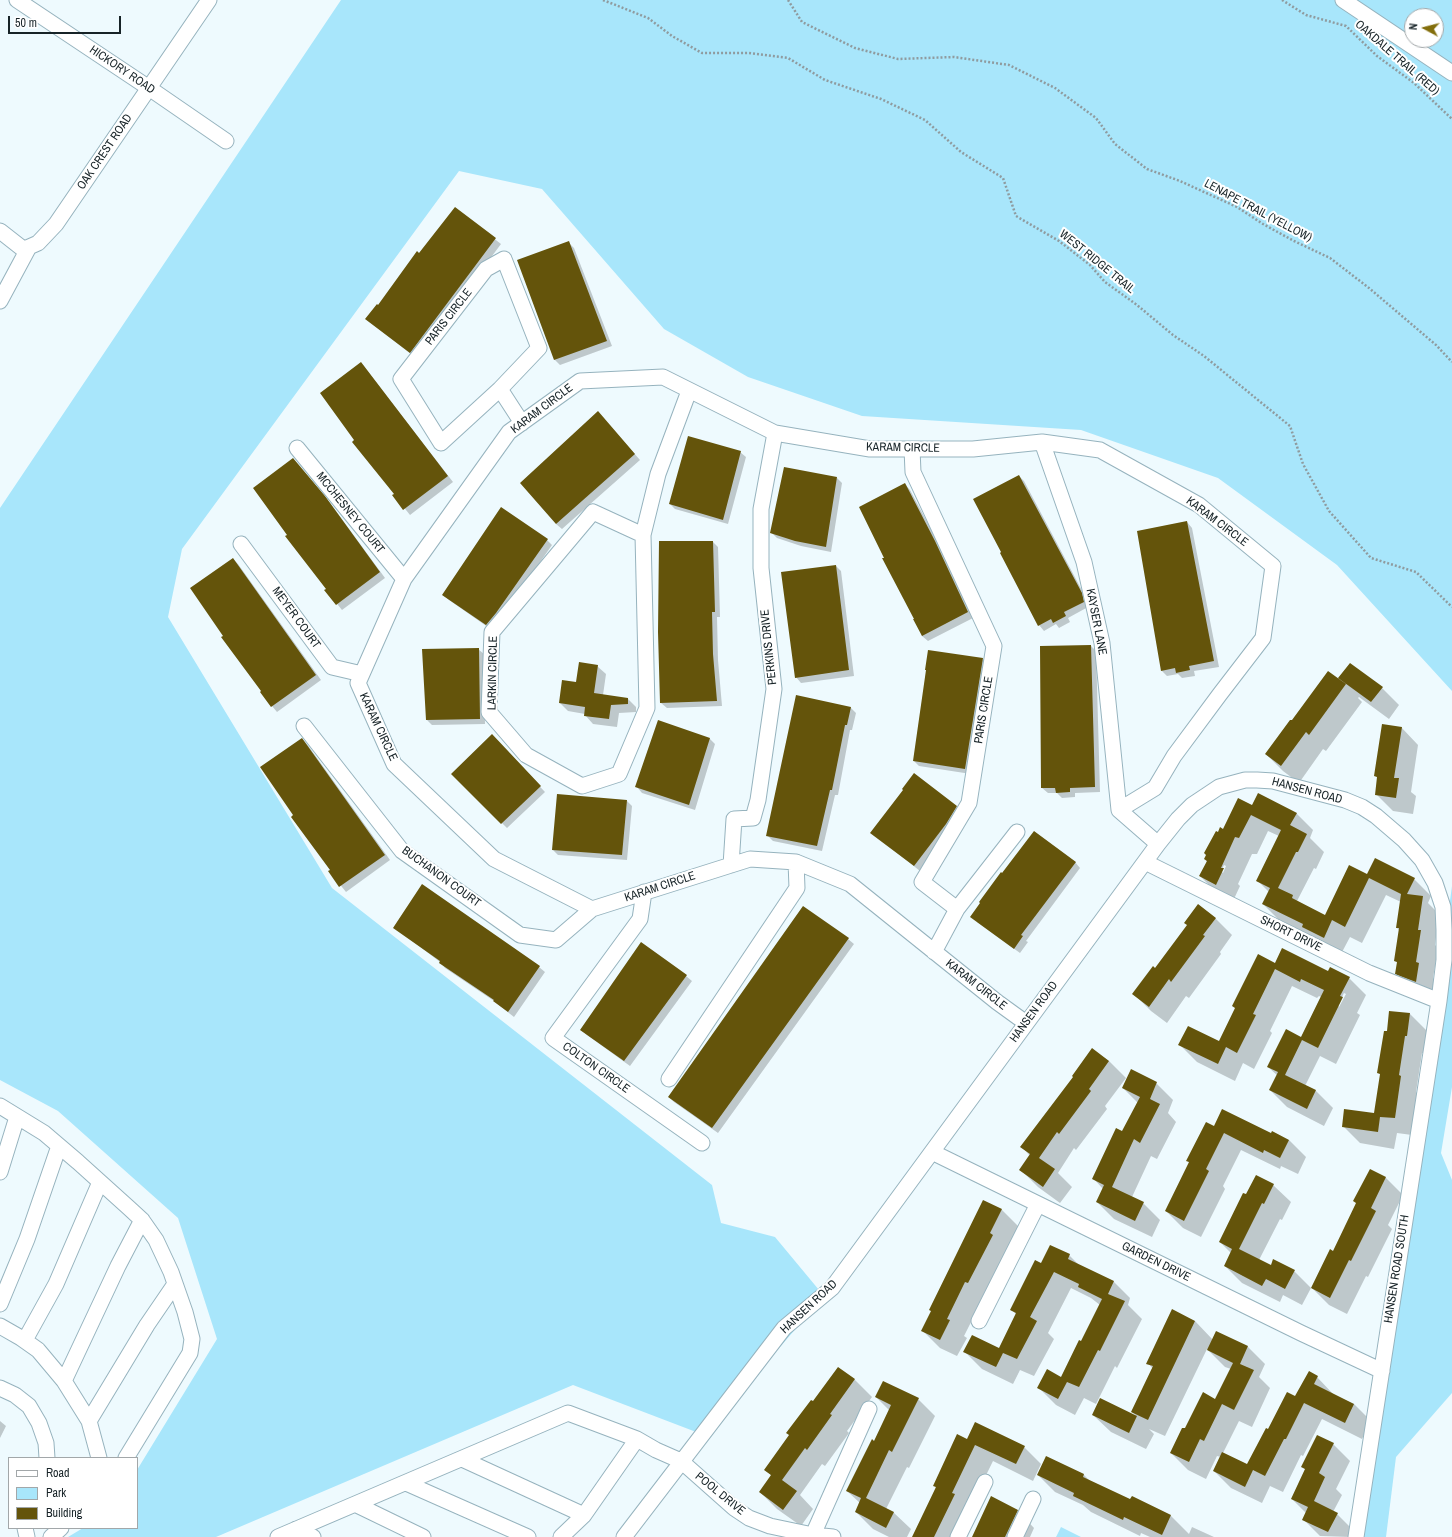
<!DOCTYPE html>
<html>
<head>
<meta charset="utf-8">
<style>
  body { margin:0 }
  #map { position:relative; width:1452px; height:1537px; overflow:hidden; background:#eefafe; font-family:"Archivo Narrow",sans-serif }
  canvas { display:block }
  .legend { position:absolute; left:8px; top:1457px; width:130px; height:72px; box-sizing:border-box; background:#fff; border:1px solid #a2a7a9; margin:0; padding:5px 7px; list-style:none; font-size:12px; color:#172327 }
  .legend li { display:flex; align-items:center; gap:8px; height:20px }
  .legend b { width:20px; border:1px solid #a2a7a9 }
  .north { position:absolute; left:1404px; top:8px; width:40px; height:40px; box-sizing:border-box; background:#fff; border:1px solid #a2a7a9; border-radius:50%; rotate:277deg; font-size:11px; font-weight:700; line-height:16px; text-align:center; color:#172327 }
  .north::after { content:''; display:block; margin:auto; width:14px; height:18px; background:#836e0b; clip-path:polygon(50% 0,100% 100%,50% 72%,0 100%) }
  .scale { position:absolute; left:8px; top:16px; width:113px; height:18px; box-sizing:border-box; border:2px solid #172327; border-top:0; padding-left:5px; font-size:12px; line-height:14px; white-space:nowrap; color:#172327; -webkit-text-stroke:3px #fff; paint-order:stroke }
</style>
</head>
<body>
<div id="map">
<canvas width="1452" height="1537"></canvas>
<ul class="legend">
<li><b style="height:5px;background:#fff"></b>Road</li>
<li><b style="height:11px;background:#a8e6fb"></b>Park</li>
<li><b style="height:11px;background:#64540b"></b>Building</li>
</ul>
<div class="north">N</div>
<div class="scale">50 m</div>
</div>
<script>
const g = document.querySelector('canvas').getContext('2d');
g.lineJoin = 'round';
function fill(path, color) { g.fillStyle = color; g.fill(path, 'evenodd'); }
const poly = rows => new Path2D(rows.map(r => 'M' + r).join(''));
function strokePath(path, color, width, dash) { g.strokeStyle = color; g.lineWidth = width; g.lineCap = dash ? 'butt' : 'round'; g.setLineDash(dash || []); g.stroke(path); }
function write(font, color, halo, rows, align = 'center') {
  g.font = font + ' "Archivo Narrow",sans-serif'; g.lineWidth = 4; g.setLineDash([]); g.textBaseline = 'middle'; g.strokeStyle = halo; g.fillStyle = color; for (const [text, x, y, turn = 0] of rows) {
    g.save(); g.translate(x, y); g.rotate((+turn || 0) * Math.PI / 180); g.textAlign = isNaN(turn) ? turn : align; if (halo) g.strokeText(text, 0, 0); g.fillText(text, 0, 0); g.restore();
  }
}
const green = poly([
  [341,0,1452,0,1452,691,1337,565,1218,478,1081,430,862,416,748,377,664,329,542,189,459,171,182,549,168,617,332,888,712,1185,721,1223,775,1237,824,1296,704,1435,573,1385,216,1537,68,1537,83,1528,137,1528,137,1470,217,1339,178,1218,58,1111,0,1080,0,508],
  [1412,16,1436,16,1436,40,1412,40],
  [1452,886,1452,1087,1441,1153,1452,1180,1452,1393,1396,1457,1386,1537,1363,1537],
  [1061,1527,1081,1537,1056,1537]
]);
const shadow = poly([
  [455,208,501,244,416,358,366,319,378,307],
  [568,242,574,248,612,346,560,365,555,360],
  [361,363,453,482,410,515,394,495,395,494],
  [603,418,640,460,562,529,556,524],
  [740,452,746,457,728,524,675,509,670,504],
  [293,459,330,503,385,578,342,610,326,590,327,589,288,535],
  [1019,476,1024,481,1087,600,1088,607,1068,618,1070,622,1059,628,1056,624,1044,631,1039,625],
  [837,478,842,483,831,552,801,546,777,538,772,533],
  [905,484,910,490,941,548,973,618,928,641,922,636,916,619,886,559],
  [1187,522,1192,528,1219,667,1194,671,1195,676,1182,678,1178,674,1167,676,1162,671],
  [547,540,552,545,501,618,492,630,449,600,443,595],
  [713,542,718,547,720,617,717,617,718,660,722,706,667,708,661,703],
  [233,559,238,564,321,680,277,712,272,706,263,691],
  [836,566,841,571,854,676,801,683,796,677],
  [1091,646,1096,651,1100,792,1075,793,1075,797,1062,798,1057,793,1048,793,1042,788],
  [478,649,484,654,485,724,432,725,427,720],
  [983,659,988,664,971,774,919,766,914,761],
  [597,666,606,674,603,695,628,699,636,707,636,712,619,713,617,727,593,724,585,715,585,714,568,711,560,703,577,683],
  [1339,678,1382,688,1399,705,1389,719,1359,697,1358,698,1362,702,1326,751,1323,749,1299,783,1283,771,1266,754,1292,722,1342,683,1343,682],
  [850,707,856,713,852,730,850,730,838,795,835,795,822,851,773,841,767,835],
  [1401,727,1418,745,1411,792,1416,796,1413,814,1393,811,1376,794,1378,778,1376,776],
  [492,736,545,792,507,828,452,774],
  [709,738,715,744,695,810,642,793,637,787],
  [302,739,307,744,390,860,346,892,330,872,331,871,294,816],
  [904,790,956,806,962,812,920,871,872,833],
  [627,801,632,806,627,860,558,855,553,850],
  [1253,807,1296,813,1313,830,1310,838,1324,852,1316,869,1314,868,1297,901,1325,916,1367,875,1414,879,1431,896,1428,903,1439,914,1435,945,1438,948,1433,978,1435,981,1432,998,1413,990,1396,973,1398,963,1395,961,1400,931,1397,928,1401,902,1386,895,1362,943,1350,937,1341,954,1280,921,1263,904,1269,892,1257,880,1279,836,1268,831,1257,854,1252,854,1238,884,1240,886,1233,901,1217,893,1200,876,1207,862,1205,859,1218,833],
  [1224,865,1226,866,1223,873,1221,871],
  [1075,862,1080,868,1026,941,1028,942,1020,953,977,922],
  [422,886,539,967,545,972,514,1017,500,1006,494,1001,445,968,440,962,394,927],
  [803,907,848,939,854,944,718,1133,674,1102,669,1097],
  [1215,918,1232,935,1220,952,1221,954,1189,998,1186,996,1167,1023,1151,1011,1134,994,1155,969],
  [642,944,686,976,692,981,630,1066,587,1035,581,1029],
  [1275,964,1329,973,1349,978,1366,995,1357,1013,1360,1015,1336,1064,1320,1056,1305,1086,1316,1091,1333,1108,1324,1126,1287,1107,1270,1090,1278,1076,1268,1067,1301,1038,1321,997,1319,996,1317,998,1292,986,1270,1031,1272,1033,1254,1069,1243,1063,1235,1081,1197,1062,1180,1045,1219,1043],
  [1344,993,1346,994,1339,1007,1338,1005],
  [1390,1012,1410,1014,1427,1031,1424,1053,1422,1053,1416,1092,1418,1094,1412,1135,1397,1133,1394,1149,1360,1143,1343,1126,1375,1114,1381,1076,1379,1073,1388,1032],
  [1093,1050,1109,1061,1126,1078,1105,1106,1107,1109,1076,1150,1074,1148,1058,1173,1072,1187,1060,1203,1038,1187,1021,1170,1030,1156,1022,1147,1074,1077],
  [1156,1083,1173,1100,1168,1113,1176,1122,1157,1159,1151,1156,1132,1197,1143,1203,1160,1220,1152,1237,1114,1219,1097,1202,1103,1189,1093,1178,1122,1133,1138,1103,1123,1088],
  [1214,1127,1272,1134,1273,1132,1289,1140,1306,1157,1298,1174,1281,1166,1280,1169,1241,1150,1223,1186,1225,1189,1201,1237,1183,1228,1166,1211,1190,1163,1188,1161],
  [1370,1170,1386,1178,1403,1195,1388,1225,1392,1229,1368,1277,1366,1276,1347,1314,1329,1305,1312,1288,1333,1252,1357,1204],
  [1273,1185,1291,1202,1282,1220,1280,1219,1259,1260,1271,1266,1294,1271,1311,1288,1302,1305,1283,1295,1280,1302,1242,1283,1225,1266,1231,1253,1220,1242,1247,1196],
  [984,1201,1002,1210,1019,1227,964,1336,967,1338,957,1356,940,1348,923,1331,932,1312,930,1310],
  [1069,1255,1080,1266,1113,1281,1130,1298,1128,1305,1142,1319,1117,1368,1115,1366,1096,1404,1084,1398,1075,1415,1056,1405,1039,1388,1061,1378,1082,1342,1100,1305,1091,1298,1071,1288,1048,1333,1054,1339,1034,1376,1020,1370,1013,1384,982,1369,965,1352,1000,1350,1017,1315,1012,1310,1042,1265],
  [1172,1311,1195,1321,1213,1340,1217,1332,1248,1347,1265,1364,1259,1377,1270,1388,1252,1427,1239,1421,1223,1453,1248,1465,1268,1430,1296,1397,1317,1377,1334,1395,1354,1404,1371,1421,1362,1439,1322,1419,1303,1456,1301,1455,1283,1492,1270,1486,1262,1503,1231,1488,1214,1471,1221,1457,1217,1456,1206,1479,1188,1470,1171,1453,1186,1429,1216,1400,1231,1369,1225,1367,1207,1349,1165,1436,1149,1429,1154,1434,1146,1449,1111,1432,1093,1415,1101,1399,1137,1417,1132,1412,1153,1369,1148,1363],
  [838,1368,855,1380,872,1397,847,1431,849,1433,825,1466,822,1464,800,1495,813,1509,801,1526,777,1509,760,1492,772,1476,765,1470],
  [876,1397,918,1399,935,1416,909,1468,907,1467,886,1509,893,1512,911,1529,907,1537,889,1537,873,1529,856,1512,860,1503,847,1491,874,1442,890,1411],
  [0,1421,6,1426,0,1438],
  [967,1440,1024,1447,1041,1464,1033,1481,993,1461,969,1510,959,1537,916,1537,936,1488,934,1485],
  [1333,1444,1350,1461,1336,1489,1342,1495,1333,1512,1337,1514,1354,1531,1351,1537,1320,1536,1303,1519,1306,1513,1292,1499,1306,1470,1303,1467],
  [1047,1457,1084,1475,1090,1481,1131,1501,1132,1498,1171,1516,1189,1534,1192,1527,1214,1537,1150,1537,1141,1533,1140,1536,1091,1512,1083,1505,1055,1492,1038,1475],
  [1017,1510,1034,1528,1030,1537,973,1537]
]);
const building = poly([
  [455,207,496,238,410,353,365,319,377,304,378,305,417,251,419,253],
  [569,241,607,341,554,360,517,260],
  [361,362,448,476,403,510,392,495,394,494,352,442,354,440,320,393],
  [598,411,635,454,556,524,520,483],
  [688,436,741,451,723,520,669,504],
  [293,458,325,496,380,572,336,605,324,590,326,589,285,536,287,535,253,488],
  [784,467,837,477,826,547,795,541,770,533],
  [1019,475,1082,593,1084,602,1064,612,1066,616,1053,623,1051,619,1038,626,1000,553,1001,552,973,499],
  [905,483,935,541,968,612,922,636,913,619,914,619,882,558,884,558,859,507],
  [501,507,548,539,496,613,486,625,442,595],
  [1187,521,1214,661,1189,666,1190,670,1176,673,1175,668,1161,671,1137,531],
  [659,541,713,541,715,612,712,612,713,654,717,701,660,703,658,632],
  [233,558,316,675,271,707,260,692,261,691,221,637,223,636,190,588],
  [836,565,849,670,795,678,781,572],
  [1091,645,1095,787,1070,788,1070,792,1056,793,1055,788,1041,788,1040,646],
  [479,648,480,719,426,720,422,649],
  [928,650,983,658,965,769,913,761,926,670,925,670],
  [579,662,598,665,594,693,628,698,628,704,611,705,609,719,584,716,585,707,559,703,562,680,576,682],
  [1350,663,1383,687,1371,702,1338,678],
  [1328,671,1346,684,1309,735,1306,732,1281,766,1265,754,1290,720,1292,720],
  [796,695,851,707,847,725,845,725,832,790,830,790,817,846,766,836],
  [658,720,710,738,689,805,635,787],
  [1382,724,1402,727,1394,778,1399,778,1396,798,1375,795,1377,777,1374,776],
  [492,734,541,786,501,824,451,774],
  [302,738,385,855,339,887,328,871,330,870,291,817,293,815,260,767],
  [914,773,957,806,946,824,914,866,870,833,903,790,902,789],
  [1258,793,1297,813,1290,825,1307,834,1298,852,1296,852,1278,888,1293,895,1292,898,1325,915,1349,865,1367,874,1375,858,1415,878,1407,894,1423,896,1418,930,1421,930,1416,962,1419,963,1416,982,1395,974,1397,962,1394,961,1399,928,1396,928,1401,894,1369,878,1345,927,1332,920,1324,938,1302,927,1303,924,1262,904,1270,888,1256,881,1281,830,1251,815,1239,838,1235,837,1221,868,1224,868,1216,885,1199,876,1207,861,1204,859,1206,855,1204,853,1216,831,1218,832,1220,827,1223,829,1238,798,1252,805],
  [557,794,627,800,622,855,552,850],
  [1034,831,1076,862,1021,935,1023,936,1014,949,970,917,980,903,979,902,1001,872,1002,873],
  [422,884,540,966,508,1012,493,1001,494,1000,439,963,440,961,393,928],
  [1198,904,1216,918,1203,935,1205,936,1171,982,1169,979,1149,1007,1132,994,1153,966,1155,968,1187,925,1184,923],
  [803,906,849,938,712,1128,668,1097],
  [641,942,687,975,624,1061,580,1030],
  [1282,948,1328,971,1330,967,1350,977,1340,996,1343,997,1318,1048,1302,1040,1285,1075,1316,1090,1307,1109,1269,1090,1278,1072,1267,1067,1286,1029,1301,1037,1324,990,1301,979,1300,982,1275,969,1253,1014,1256,1015,1237,1053,1226,1047,1218,1064,1178,1045,1188,1026,1219,1041,1235,1008,1232,1006,1258,954,1275,963],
  [1389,1011,1410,1013,1407,1036,1405,1036,1399,1075,1401,1076,1395,1118,1380,1117,1378,1132,1342,1127,1344,1109,1374,1113,1380,1074,1377,1073,1384,1031,1387,1031],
  [1092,1048,1109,1061,1089,1089,1091,1091,1059,1134,1057,1132,1039,1158,1055,1169,1043,1187,1019,1170,1030,1154,1020,1147,1073,1077,1072,1076],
  [1131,1069,1157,1082,1150,1099,1160,1104,1140,1143,1134,1139,1112,1187,1144,1202,1135,1221,1096,1202,1104,1185,1092,1179,1116,1128,1122,1131,1140,1097,1122,1088],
  [1222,1109,1271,1133,1272,1131,1289,1140,1280,1158,1264,1150,1263,1153,1224,1133,1206,1169,1209,1171,1184,1221,1165,1211,1189,1162,1186,1161,1206,1122,1214,1126],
  [1370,1169,1386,1177,1371,1208,1376,1211,1351,1261,1349,1260,1330,1298,1311,1288,1330,1249,1333,1251,1356,1203,1353,1201],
  [1256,1175,1274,1184,1264,1204,1262,1203,1239,1249,1271,1265,1273,1259,1295,1270,1285,1289,1266,1279,1262,1286,1224,1266,1232,1249,1219,1242,1243,1193,1246,1194],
  [983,1200,1002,1209,990,1233,993,1235,968,1283,965,1282,947,1319,950,1320,940,1340,921,1331,931,1311,929,1310],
  [1050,1245,1070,1254,1068,1259,1114,1281,1108,1294,1125,1301,1100,1351,1098,1350,1079,1387,1067,1382,1058,1399,1037,1388,1047,1369,1061,1377,1079,1340,1081,1341,1102,1299,1078,1287,1079,1284,1054,1272,1030,1317,1037,1321,1017,1359,1003,1353,996,1367,963,1352,972,1335,999,1348,1016,1313,1010,1310,1035,1260,1041,1263],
  [1172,1309,1195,1321,1148,1420,1131,1412,1153,1366,1146,1364],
  [1216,1331,1248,1346,1240,1364,1254,1370,1234,1410,1222,1404,1204,1441,1200,1439,1189,1462,1170,1453,1182,1428,1185,1428,1203,1392,1215,1399,1233,1363,1207,1350],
  [838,1367,855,1379,830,1414,832,1415,807,1450,805,1448,782,1480,797,1491,783,1510,759,1492,771,1475,764,1470,789,1435,786,1433,811,1400,813,1401],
  [1309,1371,1318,1376,1314,1384,1354,1404,1345,1423,1304,1403,1286,1439,1284,1439,1265,1476,1253,1470,1245,1487,1213,1471,1222,1452,1247,1464,1266,1428,1268,1429,1287,1392,1295,1396],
  [883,1381,919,1398,892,1452,889,1450,866,1498,894,1512,886,1528,855,1512,861,1498,846,1491,872,1439,874,1441,891,1405,875,1397],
  [1100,1398,1137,1416,1129,1433,1092,1415],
  [975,1422,1025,1446,1016,1464,975,1445,952,1493,955,1494,934,1537,912,1537,936,1487,933,1486,957,1434,967,1439],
  [1317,1435,1334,1443,1319,1473,1325,1477,1314,1501,1338,1513,1328,1532,1302,1520,1308,1507,1291,1499,1305,1469,1301,1467],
  [1046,1456,1084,1474,1083,1477,1130,1499,1132,1496,1171,1515,1162,1535,1124,1517,1123,1520,1073,1496,1074,1493,1037,1475],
  [991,1496,1018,1510,1005,1537,972,1537]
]);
const path = poly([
  [603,0,648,18,672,36,702,53,749,53,788,58,825,80,881,99,925,120,961,152,1003,178,1016,216,1059,241,1090,265,1105,282,1137,305,1173,335,1204,356,1290,426,1303,464,1329,511,1371,558,1416,572,1452,607],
  [788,0,802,22,855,48,898,59,954,57,1009,65,1055,88,1096,118,1115,144,1147,169,1180,181,1237,207,1263,224,1294,241,1330,258,1369,288,1436,345,1452,362],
  [1282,0,1306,15,1346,26,1377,56,1414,83,1452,119]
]);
const minor = poly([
  [17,0,149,88,226,141],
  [1343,0,1452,73],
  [0,231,23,249,29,247],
  [0,301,29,247,38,243,56,224,209,0],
  [500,389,441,443,401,379,486,269,504,259,539,348,500,389,522,423],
  [1042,442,1084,562,1102,643,1119,810],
  [297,448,404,579],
  [912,449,913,472,994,646,969,803,922,882,957,909,934,952],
  [643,535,593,512,492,632,489,712,526,755,582,786,619,774,647,708,643,535,658,474,689,391],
  [241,544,332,667,362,674],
  [304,726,402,851,520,935,556,940,592,909],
  [1145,862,1369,973,1439,1001],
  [731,865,734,819,753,818,758,800,774,689,761,568,761,509,775,433],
  [644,892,640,919,553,1038,702,1143],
  [957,909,1017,832],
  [1026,1023,997,1002,850,884,796,862,750,859,592,909,494,859,394,764,358,683,404,579,509,432,580,381,663,377,775,433,870,449,973,449,1042,442,1100,450,1199,505,1273,566,1263,638,1220,694,1174,756,1155,788,1119,810,1158,844],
  [669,1079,797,888,796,862],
  [0,1106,44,1133,78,1162,129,1208,142,1220,156,1240,171,1272,185,1312,192,1339,190,1353,126,1458],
  [932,1152,1301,1333,1382,1371],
  [0,1172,17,1117],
  [0,1304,27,1239,59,1146],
  [979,1321,1038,1204],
  [0,1326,21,1338,38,1350,64,1381,89,1421,99,1458],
  [25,1340,56,1284,100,1182],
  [64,1381,118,1266,142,1220],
  [0,1388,15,1395,29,1406,39,1423,46,1443,47,1458],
  [89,1421,147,1325,175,1284],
  [637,1439,656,1450,681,1461,734,1508,749,1518,770,1526,813,1535,833,1537],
  [462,1459,584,1515],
  [406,1483,528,1537],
  [355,1504,423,1537],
  [25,1528,27,1537],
  [296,1529,313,1537],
  [51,1537,61,1528],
  [278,1537,568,1413,637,1439,584,1515,561,1537],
  [624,1537,784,1328,832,1288,1158,844,1178,819,1192,805,1219,787,1245,780,1257,780,1273,781,1345,800,1362,807,1376,816,1404,840,1422,860,1435,883,1443,907,1444,930,1444,960,1439,1001,1356,1537],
  [812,1537,869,1409],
  [958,1537,985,1482],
  [1015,1537,1033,1499]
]);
const streetNames = [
  ["OAKDALE TRAIL (RED)",1397,58,41],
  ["HICKORY ROAD",122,70,34],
  ["OAK CREST ROAD",105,152,-56],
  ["LENAPE TRAIL (YELLOW)",1258,211,28],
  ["WEST RIDGE TRAIL",1097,262,39],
  ["PARIS CIRCLE",449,317,-52],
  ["KARAM CIRCLE",542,409,-37],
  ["KARAM CIRCLE",903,448,1],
  ["MCCHESNEY COURT",350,513,51],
  ["KARAM CIRCLE",1217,522,37],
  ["MEYER COURT",296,618,54],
  ["KAYSER LANE",1096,622,79],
  ["PERKINS DRIVE",769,647,-96],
  ["LARKIN CIRCLE",493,673,-89],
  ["PARIS CIRCLE",984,710,-81],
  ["KARAM CIRCLE",378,727,65],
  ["HANSEN ROAD",1307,791,15],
  ["BUCHANON COURT",441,877,36],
  ["KARAM CIRCLE",660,887,-18],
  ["SHORT DRIVE",1291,934,26],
  ["KARAM CIRCLE",976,985,38],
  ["HANSEN ROAD",1034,1012,-54],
  ["COLTON CIRCLE",596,1068,35],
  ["GARDEN DRIVE",1156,1262,26],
  ["HANSEN ROAD SOUTH",1397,1269,-81],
  ["HANSEN ROAD",809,1307,-43],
  ["POOL DRIVE",720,1494,39]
];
fill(green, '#a8e6fb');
fill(shadow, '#0003');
fill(building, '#64540b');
strokePath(minor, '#96b3be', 17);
strokePath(path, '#8f9b9f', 2.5, [2, 2]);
strokePath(minor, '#fff', 15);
write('12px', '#172327', '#fff', streetNames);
</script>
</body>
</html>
